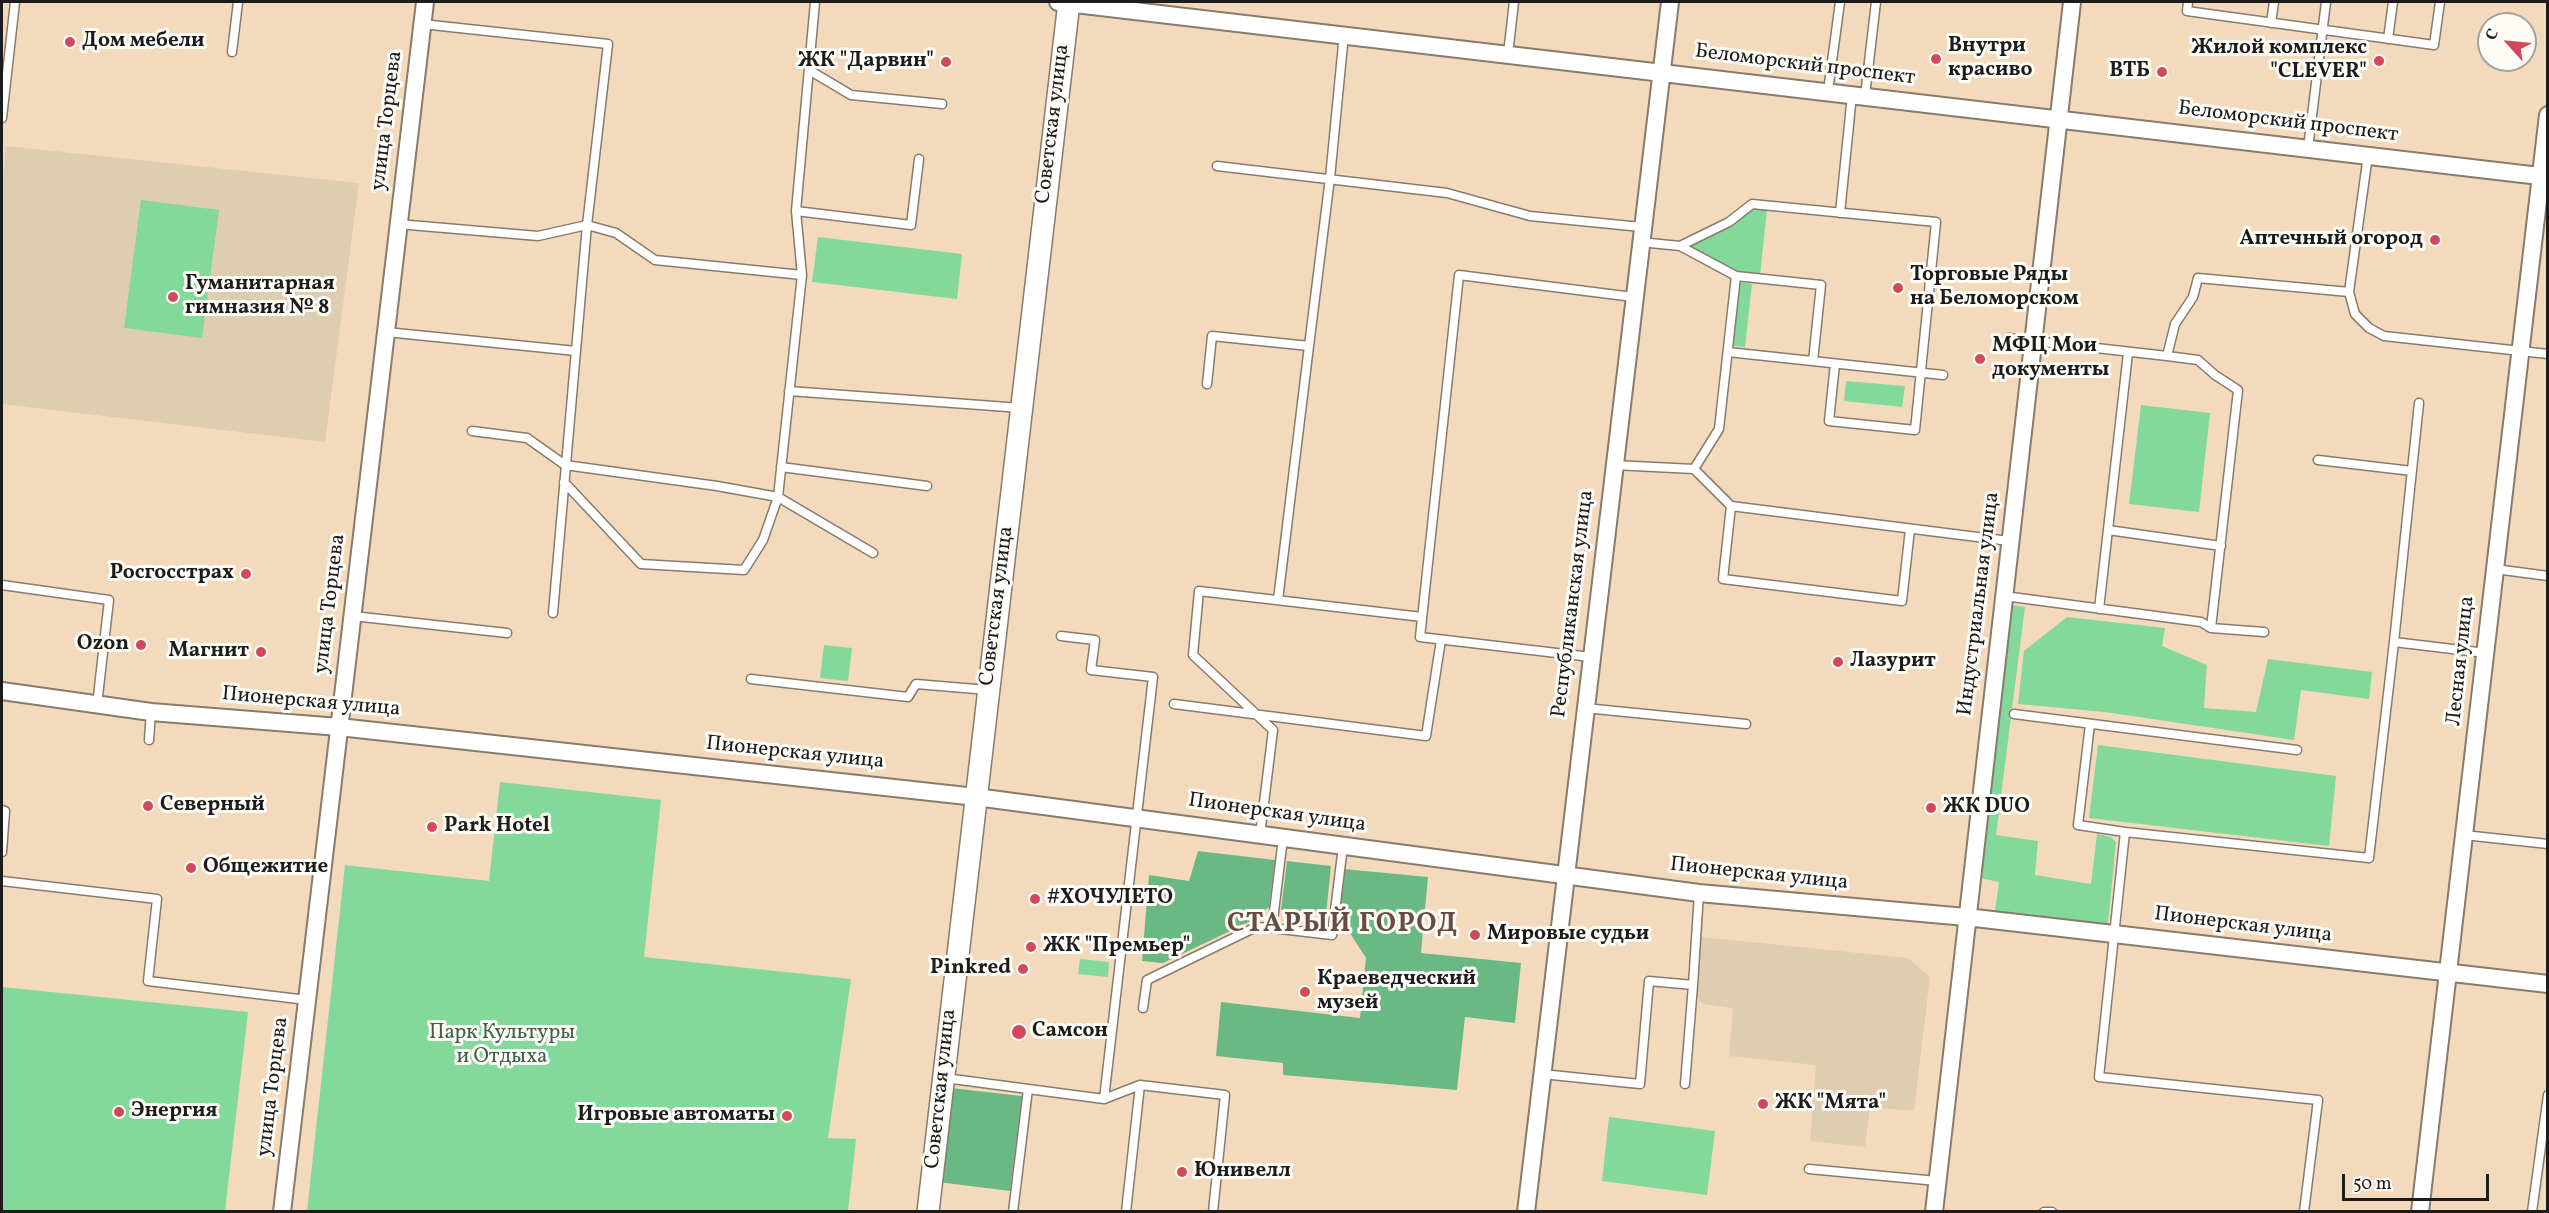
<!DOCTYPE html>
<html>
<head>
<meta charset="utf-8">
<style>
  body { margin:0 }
  #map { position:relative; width:2549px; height:1213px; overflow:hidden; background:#f4dabc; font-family:Vollkorn,serif }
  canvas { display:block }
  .frame { position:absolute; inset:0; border:3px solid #1c1c1c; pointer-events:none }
  .north { position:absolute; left:2477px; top:12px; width:60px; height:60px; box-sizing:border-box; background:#fdfcf7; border:2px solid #a3a29f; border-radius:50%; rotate:297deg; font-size:16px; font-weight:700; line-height:24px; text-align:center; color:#1c1c1c }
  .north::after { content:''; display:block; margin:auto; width:21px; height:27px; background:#d1495b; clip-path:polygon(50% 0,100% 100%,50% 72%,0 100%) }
  .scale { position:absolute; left:2342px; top:1174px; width:147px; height:27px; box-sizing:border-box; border:3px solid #1c1c1c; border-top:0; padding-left:8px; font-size:18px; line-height:21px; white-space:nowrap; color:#1c1c1c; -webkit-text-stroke:4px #fdfcf7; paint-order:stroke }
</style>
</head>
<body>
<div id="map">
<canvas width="2549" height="1213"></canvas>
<div class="frame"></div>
<div class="north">С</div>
<div class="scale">50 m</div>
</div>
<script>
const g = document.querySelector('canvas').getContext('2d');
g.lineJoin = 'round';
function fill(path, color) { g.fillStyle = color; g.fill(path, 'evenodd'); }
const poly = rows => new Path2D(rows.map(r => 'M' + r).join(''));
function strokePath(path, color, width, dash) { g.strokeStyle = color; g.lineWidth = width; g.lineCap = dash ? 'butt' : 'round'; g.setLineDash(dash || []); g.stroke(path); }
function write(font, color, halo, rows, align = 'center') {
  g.font = font + ' Vollkorn,serif'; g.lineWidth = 6; g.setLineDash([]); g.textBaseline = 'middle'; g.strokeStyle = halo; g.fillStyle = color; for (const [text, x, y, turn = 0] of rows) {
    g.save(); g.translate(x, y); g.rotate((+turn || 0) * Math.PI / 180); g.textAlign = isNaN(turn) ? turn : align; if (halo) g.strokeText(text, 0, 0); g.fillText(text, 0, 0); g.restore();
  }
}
const built = poly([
  [6,146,359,183,325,442,2,404,2,190],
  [1701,937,1908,958,1930,977,1914,1111,1870,1107,1865,1147,1810,1141,1816,1065,1729,1056,1733,1008,1703,1004,1695,995]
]);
const green = poly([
  [141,200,219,210,202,338,124,328],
  [1767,209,1760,276,1736,273,1686,246,1732,225,1751,210],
  [818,237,962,254,957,299,812,282],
  [1739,282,1752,284,1745,347,1733,346],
  [1846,381,1905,386,1902,407,1844,401],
  [2141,405,2210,413,2199,512,2129,504],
  [2012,605,2025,607,1996,835,2038,841,2035,875,2091,884,2097,834,2111,837,2116,842,2108,924,1995,911,1999,882,1980,878],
  [2067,617,2165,628,2162,646,2207,665,2204,708,2256,712,2268,659,2372,672,2369,699,2301,690,2294,740,2105,712,2018,704,2024,651],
  [824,645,852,648,848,681,820,678],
  [2098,745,2336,776,2329,846,2089,818],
  [500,782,661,800,644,957,851,979,828,1138,856,1139,848,1211,307,1211,345,865,489,881],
  [1080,959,1109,962,1108,977,1078,974],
  [2,987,248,1012,225,1211,2,1211],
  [1609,1117,1715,1131,1707,1195,1602,1181]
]);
const forest = poly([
  [1198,851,1275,860,1269,907,1251,921,1163,963,1142,961,1149,875,1189,881],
  [1287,861,1331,866,1326,915,1281,910],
  [1344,869,1428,877,1421,953,1521,963,1515,1023,1465,1017,1457,1090,1283,1075,1283,1063,1216,1056,1221,1002,1360,1018,1366,958,1339,916],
  [951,1088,1022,1096,1010,1191,938,1182]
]);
const service = poly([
  [2188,2,2187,11,2434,45,2440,2],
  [2271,23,2274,2],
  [422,24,608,44,587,225,553,613],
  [2388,39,2393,2],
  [232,52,238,2],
  [1508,54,1514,2],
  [809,70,851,95,942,104],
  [1828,91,1840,2],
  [1865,96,1876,2],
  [2,118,15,2],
  [2308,148,2326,2],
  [1217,166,1447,193,1530,216,1641,227],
  [796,211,911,225,919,159],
  [1840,213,1852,95],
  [398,224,538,236,587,225,616,233,655,260,802,275],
  [1640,242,1680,246,1736,276,1719,429,1694,469,1731,506,2009,541],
  [1680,246,1729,222,1752,204,1936,222,1915,430,1829,421,1835,364],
  [1736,276,1821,285,1813,361],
  [2349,292,2368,155],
  [386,332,576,351],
  [2008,338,2167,356,2175,324,2193,297,2198,278,2349,292,2355,314,2369,328,2384,336,2548,354],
  [1728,352,1943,375],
  [2167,356,2198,360,2215,375,2238,390,2211,628],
  [1207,384,1212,336,1309,346,1330,178,1344,34],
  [789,391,1021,408],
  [472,431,527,438,565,465,717,486,778,497,802,275,796,211,815,2],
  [2318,460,2412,471],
  [1614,465,1694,469],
  [781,467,927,486],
  [564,482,641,564,744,570,763,540,778,497,873,553],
  [1731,506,1723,579,1902,601,1910,529],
  [2108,530,2221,546],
  [2495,569,2548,576],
  [2,585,109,600,97,705],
  [2004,596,2201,622,2211,628,2264,632],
  [1278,600,1309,346],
  [2099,609,2128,353],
  [353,616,507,633],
  [1061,636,1095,640,1091,670,1153,677,1104,1099],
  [2394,642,2419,403],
  [1591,657,1420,637,1459,275,1633,297],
  [751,679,908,697,916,684,988,690],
  [1174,704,1426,736,1441,640],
  [1585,708,1746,724],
  [2014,714,2297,750],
  [2090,724,2078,825,2125,832,2099,1077,2318,1100,2304,1212],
  [149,740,151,712],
  [2,810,5,811,2,852],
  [2125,832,2369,858,2394,642,2486,653],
  [1260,835,1273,730,1193,655,1199,591,1422,617],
  [2464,835,2548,844],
  [1283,838,1272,928,1332,935,1343,846],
  [2,881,157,899,148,981,307,1000],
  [1143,1008,1147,980,1256,927,1272,928],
  [1542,1074,1640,1084,1649,981,1693,985,1699,893],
  [945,1078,1104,1099,1140,1085,1126,1212],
  [1685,1084,1693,985],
  [1140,1085,1225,1095,1213,1212],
  [1809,1169,1937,1181],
  [1013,1212,1028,1089],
  [2044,1212,2052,1212],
  [2532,1212,2548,1095]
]);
const minor = poly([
  [1058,2,2548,177],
  [2,691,151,712,339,727,976,797,1699,893,1966,917,2548,984],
  [282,1212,425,2],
  [1526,1212,1670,2],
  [1934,1212,2072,2],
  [2420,1212,2548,115]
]);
const tertiary = poly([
  [928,1212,1069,2]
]);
const markers = [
  [70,42,6,"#d1495b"],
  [1936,59,6,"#d1495b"],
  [2379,61,6,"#d1495b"],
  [946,62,6,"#d1495b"],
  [2162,72,6,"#d1495b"],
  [2435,240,6,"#d1495b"],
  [1898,288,6,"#d1495b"],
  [173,297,6,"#d1495b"],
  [1980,359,6,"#d1495b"],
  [246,574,6,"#d1495b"],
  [141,645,6,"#d1495b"],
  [261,652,6,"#d1495b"],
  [1838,662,6,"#d1495b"],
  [148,806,6,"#d1495b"],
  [1931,808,6,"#d1495b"],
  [432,827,6,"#d1495b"],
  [191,868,6,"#d1495b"],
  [1035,899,6,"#d1495b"],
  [1475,935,6,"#d1495b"],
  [1031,947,6,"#d1495b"],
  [1023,969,6,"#d1495b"],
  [1305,992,6,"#d1495b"],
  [1019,1032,8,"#d1495b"],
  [1763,1104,6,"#d1495b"],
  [119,1112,6,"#d1495b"],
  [787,1116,6,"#d1495b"],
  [1182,1172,6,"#d1495b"]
];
const poiNames = [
  ["Дом мебели",82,42],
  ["Внутри",1948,47],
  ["красиво",1948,71],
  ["Жилой комплекс",2367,49,"right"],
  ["\"СLEVER\"",2367,73,"right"],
  ["ЖК \"Дарвин\"",934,62,"right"],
  ["ВТБ",2150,72,"right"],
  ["Аптечный огород",2423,240,"right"],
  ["Торговые Ряды",1910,276],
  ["на Беломорском",1910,300],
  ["Гуманитарная",185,285],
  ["гимназия № 8",185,309],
  ["МФЦ Мои",1992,347],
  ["документы",1992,371],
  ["Росгосстрах",234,574,"right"],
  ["Ozon",129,645,"right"],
  ["Магнит",249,652,"right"],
  ["Лазурит",1850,662],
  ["Северный",160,806],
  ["ЖК DUO",1943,808],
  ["Park Hotel",444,827],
  ["Общежитие",203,868],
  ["#ХОЧУЛЕТО",1047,899],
  ["Мировые судьи",1487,935],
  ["ЖК \"Премьер\"",1043,947],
  ["Pinkred",1011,969,"right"],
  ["Краеведческий",1317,980],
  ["музей",1317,1004],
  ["Самсон",1032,1032],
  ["ЖК \"Мята\"",1775,1104],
  ["Энергия",131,1112],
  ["Игровые автоматы",775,1116,"right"],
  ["Юнивелл",1194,1172]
];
const streetNames = [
  ["Беломорский проспект",1805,66,7],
  ["улица Торцева",388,121,-83],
  ["Беломорский проспект",2288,123,7],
  ["Советская улица",1054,124,-83],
  ["улица Торцева",331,604,-83],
  ["Республиканская улица",1574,604,-83],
  ["Индустриальная улица",1980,604,-83],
  ["Советская улица",998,606,-83],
  ["Лесная улица",2462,661,-84],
  ["Пионерская улица",311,703,5],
  ["Пионерская улица",795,754,6],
  ["Пионерская улица",1277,814,8],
  ["Пионерская улица",1759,875,6],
  ["Пионерская улица",2243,926,7],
  ["улица Торцева",274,1087,-83],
  ["Советская улица",942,1089,-84]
];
const parkNames = [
  ["Парк Культуры",502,1034],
  ["и Отдыха",502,1058]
];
const districtNames = [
  ["СТАРЫЙ ГОРОД",1343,926]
];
fill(built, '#dfcdb1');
fill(green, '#83d89b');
fill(forest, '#6ab883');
strokePath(service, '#887b6c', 11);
strokePath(minor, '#887b6c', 20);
strokePath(tertiary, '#887b6c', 24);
strokePath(service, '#fff', 8);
strokePath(minor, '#fff', 16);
strokePath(tertiary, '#fff', 21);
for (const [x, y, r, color] of markers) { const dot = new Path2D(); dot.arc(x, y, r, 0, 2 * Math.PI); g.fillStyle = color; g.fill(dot); strokePath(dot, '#fdfcf7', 2); }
write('bold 21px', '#1c1c1c', '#fdfcf7', poiNames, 'left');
write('21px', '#1c1c1c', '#fdfcf7', streetNames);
write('21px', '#405e48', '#fdfcf7', parkNames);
g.letterSpacing = '1.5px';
write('bold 27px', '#664c43', '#fdfcf7', districtNames);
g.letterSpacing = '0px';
</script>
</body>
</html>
